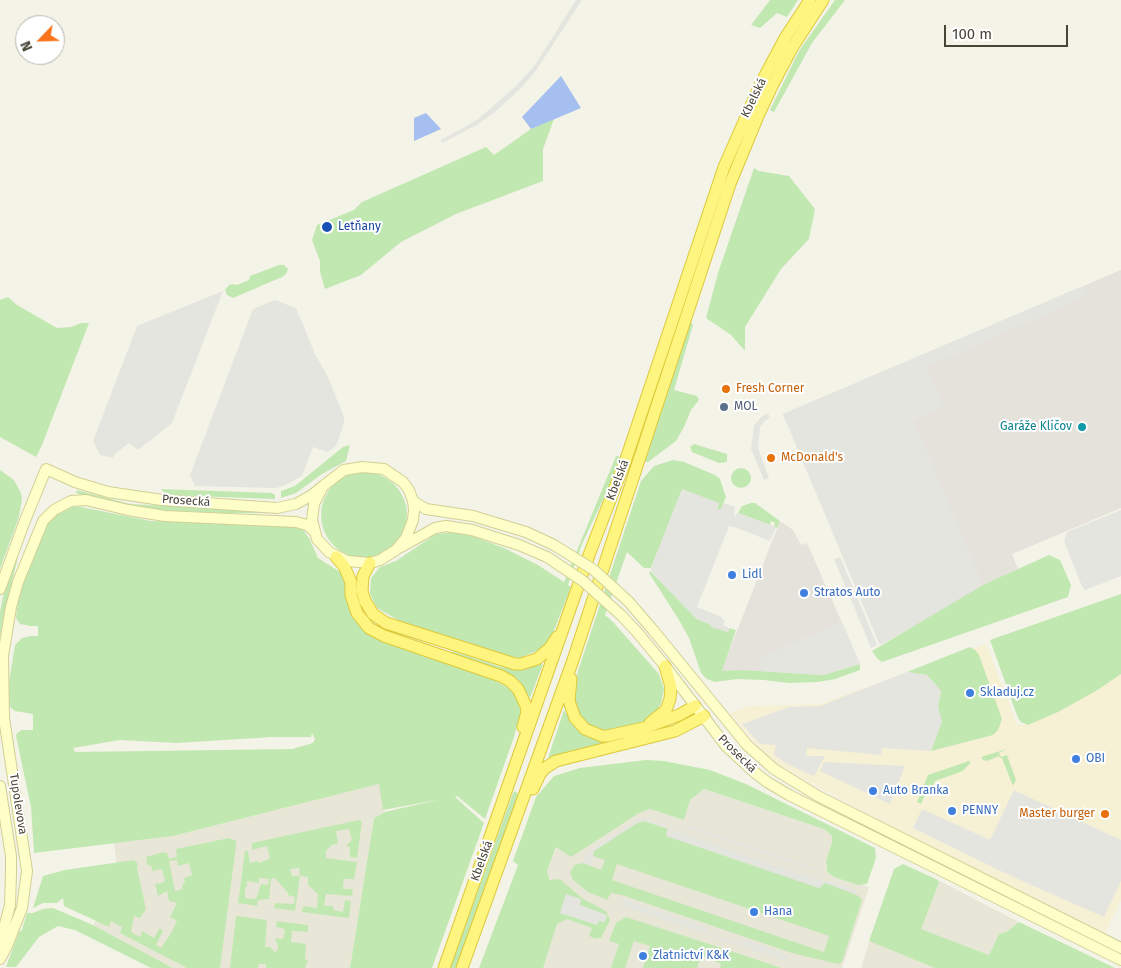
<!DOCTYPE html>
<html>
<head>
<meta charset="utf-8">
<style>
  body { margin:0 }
  #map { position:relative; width:1121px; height:968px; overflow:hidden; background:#f4f3e8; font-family:"Fira Sans",sans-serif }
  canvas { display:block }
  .north { position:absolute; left:15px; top:15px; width:50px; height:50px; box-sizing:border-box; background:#fff; border:1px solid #b6b5af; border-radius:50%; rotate:246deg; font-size:14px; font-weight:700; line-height:20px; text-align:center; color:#484537 }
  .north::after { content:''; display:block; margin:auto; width:18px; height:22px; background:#f9731a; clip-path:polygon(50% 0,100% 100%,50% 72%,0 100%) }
  .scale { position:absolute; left:944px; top:25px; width:124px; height:22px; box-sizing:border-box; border:2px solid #484537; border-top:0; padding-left:6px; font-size:15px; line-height:18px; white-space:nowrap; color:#484537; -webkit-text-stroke:4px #fff; paint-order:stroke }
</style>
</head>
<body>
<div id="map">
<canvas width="1121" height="968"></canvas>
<div class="north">N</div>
<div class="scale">100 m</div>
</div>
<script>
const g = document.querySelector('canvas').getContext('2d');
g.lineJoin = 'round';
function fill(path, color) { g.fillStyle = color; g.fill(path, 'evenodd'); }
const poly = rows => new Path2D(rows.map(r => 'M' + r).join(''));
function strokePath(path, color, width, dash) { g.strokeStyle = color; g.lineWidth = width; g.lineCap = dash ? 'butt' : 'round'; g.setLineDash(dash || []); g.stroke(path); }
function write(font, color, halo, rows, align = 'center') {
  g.font = font + ' "Fira Sans",sans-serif'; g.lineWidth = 4; g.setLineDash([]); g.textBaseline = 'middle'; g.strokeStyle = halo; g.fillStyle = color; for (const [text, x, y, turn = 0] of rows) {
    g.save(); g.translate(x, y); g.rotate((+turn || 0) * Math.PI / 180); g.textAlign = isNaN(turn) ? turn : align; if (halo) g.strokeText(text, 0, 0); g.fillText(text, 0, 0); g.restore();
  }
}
const residential = poly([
  [379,784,385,812,374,818,350,968,173,968,93,925,96,920,109,927,118,872,114,843,173,836],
  [704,789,825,829,829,832,832,836,832,842,825,866,827,872,834,877,869,887,842,968,541,968,551,880,547,871,557,846,639,812,690,800],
  [938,880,1019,922,1006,932,999,934,989,955,920,929,939,883],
  [872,933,955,968,861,968]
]);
const commercial = poly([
  [986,644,1017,725,1028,725,1057,712,1096,691,1121,674,1121,900,1105,933,902,832,772,762,730,713,749,706,820,704]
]);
const industrial = poly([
  [1121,270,1121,508,1012,554,1018,569,880,645,783,414],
  [780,521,793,530,801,545,807,543,860,664,823,675,744,670,721,672]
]);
const green = poly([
  [770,0,798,0,787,17,777,13,760,28,751,25],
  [835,0,845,0,812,43,774,112,770,110,799,51],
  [554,119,543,149,543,181,456,214,401,242,361,275,325,289,320,272,320,261,312,240,317,225,354,210,362,202,486,147,494,155,531,129],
  [754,168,759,171,789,176,815,209,809,239,781,269,745,327,745,351,731,335,706,318,718,273],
  [279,265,284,265,288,269,286,274,282,277,233,298,227,295,225,290,229,285,233,284,237,285,249,280,250,276],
  [8,297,17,305,57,328,71,327,81,323,89,323,42,445,36,457,0,437,0,300],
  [690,321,693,325,674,390,697,396,699,400,691,410,684,427,676,441,648,462,644,462,644,460],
  [694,444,727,454,727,462,719,463,692,452,690,447],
  [350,445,346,461,322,474,296,493,281,498,281,491,295,486,343,447],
  [616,456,620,457,609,487,582,544,568,585,571,587,550,641,539,650,519,658,477,648,398,620,377,608,370,594,371,578,380,567,396,561,436,534,453,532,472,536,504,548,538,565,564,582],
  [673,460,684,462,715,475,720,479,726,497,721,509,717,509,719,504,682,490,651,568,644,568,627,552,605,615,613,622,659,674,664,689,661,703,656,713,643,723,606,732,583,722,574,704,574,683,641,481,654,466],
  '731 478a10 10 0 1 1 20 0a10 10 0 1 1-20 0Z',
  [0,470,14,480,21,493,22,499,19,517,0,569],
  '321 515a43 43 0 1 1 86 0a43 43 0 1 1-86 0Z',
  [161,489,272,493,275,495,275,499,166,495],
  [77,490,130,504,275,511,274,513,219,513,145,509,124,506,76,493],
  [751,503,755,503,791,529,780,521,777,528,774,527,775,523,771,521,770,525,738,513,742,506],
  [71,507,81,507,151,521,289,525,301,527,309,538,318,558,343,574,363,628,430,656,433,659,479,672,514,691,521,711,514,737,485,819,457,796,455,797,484,823,432,968,350,968,374,818,385,812,437,800,383,810,379,784,173,836,34,853,31,807,16,736,17,733,22,730,33,730,33,714,15,711,11,708,9,704,8,689,15,645,22,638,31,636,38,636,38,626,30,626,20,624,16,618,18,600,24,582,49,519,63,509],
  [312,733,315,739,313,743,292,749,75,752,73,748,120,740,176,743,273,737,311,737],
  [1049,555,1060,560,1071,585,1068,597,882,662,877,658,872,651,983,585],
  [17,557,18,557,2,624,0,638,0,612,4,592],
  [650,571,697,619,728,632,729,628,736,630,722,671,744,670,823,675,860,664,860,670,835,679,818,682,789,683,764,680,737,679,715,682,707,679,701,673,689,638,679,620,649,573],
  [1121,594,1121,674,1096,691,1058,712,1028,725,1021,722,1018,718,990,640],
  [970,647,975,650,979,655,1002,719,998,730,993,735,931,751,941,722,938,706,941,691,927,675,907,672],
  [452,651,501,667,517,670,543,664,530,698,519,681,511,674,452,653],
  [564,710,574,726,581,732,648,731,607,745,556,755,548,758],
  [1007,749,999,753,1001,757,1007,755,1016,780,1013,786,1002,758,1000,758,999,756,987,761,983,760,981,757],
  [646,760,664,761,710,770,746,784,875,848,876,858,867,884,858,885,834,877,827,872,826,861,832,842,832,836,824,829,704,789,690,800,684,820,650,809,639,813,571,857,556,847,547,871,550,880,556,879,561,880,583,899,606,911,610,920,601,938,597,938,596,939,589,936,592,928,567,919,557,924,543,968,479,968,518,865,513,861,536,797,554,776,580,768],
  [969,761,971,762,963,771,935,781,928,796,925,795,921,804,917,802,928,775],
  [515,791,519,795,518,797,471,929,456,968,450,968,513,793],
  [359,820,362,822,357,858,350,857,350,847,346,846,352,840,349,829,336,831,338,843,330,846,330,848,326,850,326,858,357,862,354,879,344,879,343,889,353,889,352,896,326,894,324,906,333,906,333,910,343,912,345,900,351,901,349,918,302,912,303,906,317,908,318,894,308,885,308,877,300,876,299,868,290,869,292,876,300,876,295,911,274,908,275,903,294,904,295,897,288,895,288,893,275,878,271,879,269,899,258,900,257,906,238,903,245,851,248,851,250,863,257,861,260,863,270,858,267,846,252,850,252,843],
  [259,878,269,879,268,885,261,884,256,899,245,898,245,887,247,887,247,881,259,883],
  [644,821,668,829,666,835,825,882,859,896,862,900,842,962,838,964,792,953,622,895,611,893,607,900,588,892,573,880,570,873,574,865,583,863,601,870,605,860,593,856,594,851,637,823],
  [617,864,829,936,824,952,612,880],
  [229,838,236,841,236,846,220,968,187,968,120,933,122,927,111,921,109,927,64,906,63,898,57,903,43,903,33,908,43,876,65,870,134,860,138,864,137,868,146,909,140,918,134,916,131,932,140,937,142,931,154,938,159,929,161,929,163,930,156,945,161,948,170,935,177,921,170,917,177,903,169,901,167,891,158,896,155,884,158,883,159,884,165,881,162,869,152,871,151,865,148,866,146,857,163,852,167,853,169,859,177,857,176,849],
  [177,860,178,866,189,863,192,875,184,878,185,883,182,884,183,889,175,891,169,861],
  [903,864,938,880,939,883,921,929,989,955,999,934,1006,932,1019,922,1115,968,935,968,869,941,894,869],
  [53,908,93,925,173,968,151,968,75,930,58,926,39,937,16,967,6,967,19,932,22,930,27,913,33,913,43,909],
  [236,916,267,920,265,947,270,947,275,952,277,951,278,947,275,938,283,939,285,929,276,927,277,923,275,921,308,925,308,932,292,931,291,942,306,944,305,959,308,961,305,968,266,968,266,964,259,964,258,968,230,968],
  [626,917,743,955,781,968,720,968,721,964,701,956,697,968,643,968,650,946,634,941,625,968,611,968,619,944,609,941,616,923]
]);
const parking = poly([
  [576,0,582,0,535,72,521,88,495,112,475,126,442,143,441,140,477,120,516,86,535,65],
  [1083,286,1087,296,927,367,944,407,914,421,983,585,880,645,783,414],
  [223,291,172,423,138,450,129,443,115,454,113,458,100,455,93,441,137,326],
  [275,300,296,308,315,354,328,377,344,417,344,423,336,446,328,452,313,447,302,476,284,486,276,488,195,486,190,475,253,309],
  [768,413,770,418,765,421,760,427,758,448,769,478,764,480,751,449,754,426,761,417],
  [682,489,719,503,717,509,721,509,724,503,735,507,734,517,738,513,776,527,770,541,737,528,729,526,697,607,722,617,722,619,725,620,723,625,729,628,728,632,711,627,711,625,697,619,650,571],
  [1121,510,1121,576,1085,590,1081,584,1064,541,1067,532],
  [840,557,877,645,871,648,834,559],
  [842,622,860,664,823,675,760,671,761,657],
  [907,672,927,675,941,691,938,706,942,722,931,751,882,748,881,755,807,748,806,756,825,756,814,776,787,764,774,755,776,745,760,744,742,724,789,707,820,706],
  [824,762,905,766,890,804,820,771],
  [1014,790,1121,840,1121,881,1104,917,1011,876,913,828,922,809,990,840],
  [642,819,648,819,668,826,666,828,644,821,637,823,591,853,593,857,590,865,583,863,588,852,636,821],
  [688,825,814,868,813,870,687,828],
  [668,829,825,882,826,880,857,891,855,894,825,883,819,888,666,836],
  [566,894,581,899,580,905,607,915,605,922,599,921,597,925,560,913],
  [624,900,706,927,708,933,739,943,743,939,788,955,786,961,622,906]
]);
const water = poly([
  [561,76,581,108,531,129,522,117],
  [426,113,441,129,414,141,414,118]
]);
const secondary = poly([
  [362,467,384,469,403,482,409,490,413,501,414,510,413,520,406,538,396,550,380,560,370,563,347,561,329,552,317,539,312,520,314,504,323,486,344,470,362,467],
  [413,501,426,509,473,516,526,532],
  [401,547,435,528,446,526,472,530,519,545],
  [0,589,24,523,46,469,75,482,108,492,162,500,277,508,296,504,312,495,323,486],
  [653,630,747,745,774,769,818,796,1121,948],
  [637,632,665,666,726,746,753,771,767,782,789,795,1121,960],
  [0,786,11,856,11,873,10,905,0,943],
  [0,959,7,946,22,908,27,871,4,718,3,656,11,607,18,582,43,521,54,510,71,501,86,500,128,510,165,516,296,522,307,525,314,531]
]);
const trunk = poly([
  [336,557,344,566,351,582,351,595,357,613,369,628,384,636,501,676,510,681,518,689,526,706,527,712,523,727],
  [370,563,363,576,362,591,365,601,373,614,386,623,515,664,521,664,537,659,550,648,557,637],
  [571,679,569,701,575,718,585,729,602,736,607,736,644,728,679,715,695,706],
  [650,723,666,710,670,699,671,687,665,666],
  [533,789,540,774,545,768,556,761,675,731,704,716],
  [444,968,589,555,626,459,724,167,761,83,785,38,810,0],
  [462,968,573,660,730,184,758,116,772,86,792,48,823,0]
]);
const secondaryBridge = poly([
  [526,532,554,545,594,570,629,602,653,630],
  [519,545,547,557,583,581,622,616,637,632]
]);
const markers = [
  [327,227,6,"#1a4fb4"],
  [726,389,5,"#e8710a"],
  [724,407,5,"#5c6f8a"],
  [1082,427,5,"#0f9aa8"],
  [771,458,5,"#e8710a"],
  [732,575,5,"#3f7fe0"],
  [804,593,5,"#3f7fe0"],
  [970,693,5,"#3f7fe0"],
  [1076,759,5,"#3f7fe0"],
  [873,791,5,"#3f7fe0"],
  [952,811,5,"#3f7fe0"],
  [1105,814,5,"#e8710a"],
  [754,912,5,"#3f7fe0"],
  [643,956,5,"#3f7fe0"]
];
const streetNames = [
  ["Kbelská",754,98,-64],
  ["Kbelská",618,480,-69],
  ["Prosecká",186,501,4],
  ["Prosecká",737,754,45],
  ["Tupolevova",18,804,81],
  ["Kbelská",482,861,-70]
];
const transitNames = [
  ["Letňany",338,227]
];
const foodNames = [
  ["Fresh Corner",736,389],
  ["McDonald's",781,458],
  ["Master burger",1095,814,"right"]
];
const serviceNames = [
  ["MOL",734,407]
];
const cultureNames = [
  ["Garáže Klíčov",1072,427]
];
const shopNames = [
  ["Lidl",742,575],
  ["Stratos Auto",814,593],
  ["Skladuj.cz",980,693],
  ["OBI",1086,759],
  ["Auto Branka",883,791],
  ["PENNY",962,811],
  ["Hana",764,912],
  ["Zlatnictví K&K",653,956]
];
fill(residential, '#e8e7d7');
fill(commercial, '#f6f0d4');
fill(industrial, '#e4e2da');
fill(green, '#c2e8b1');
fill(parking, '#e5e5e0');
fill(water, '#a5bff0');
strokePath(secondary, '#d1d096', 12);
strokePath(trunk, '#ddc939', 13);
strokePath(secondary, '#fefec8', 10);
strokePath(trunk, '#fef581', 11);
strokePath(secondaryBridge, '#d1d096', 12, []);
strokePath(secondaryBridge, '#fefec8', 10);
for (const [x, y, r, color] of markers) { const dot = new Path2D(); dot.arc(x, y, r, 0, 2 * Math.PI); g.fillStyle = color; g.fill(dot); strokePath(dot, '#fff', 2); }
write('12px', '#484537', '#fff', streetNames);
write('12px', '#164399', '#fff', transitNames, 'left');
write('12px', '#c56008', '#fff', foodNames, 'left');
write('12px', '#4e5e75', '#fff', serviceNames, 'left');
write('12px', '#0d838f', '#fff', cultureNames, 'right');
write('12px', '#366cbe', '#fff', shopNames, 'left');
</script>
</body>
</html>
